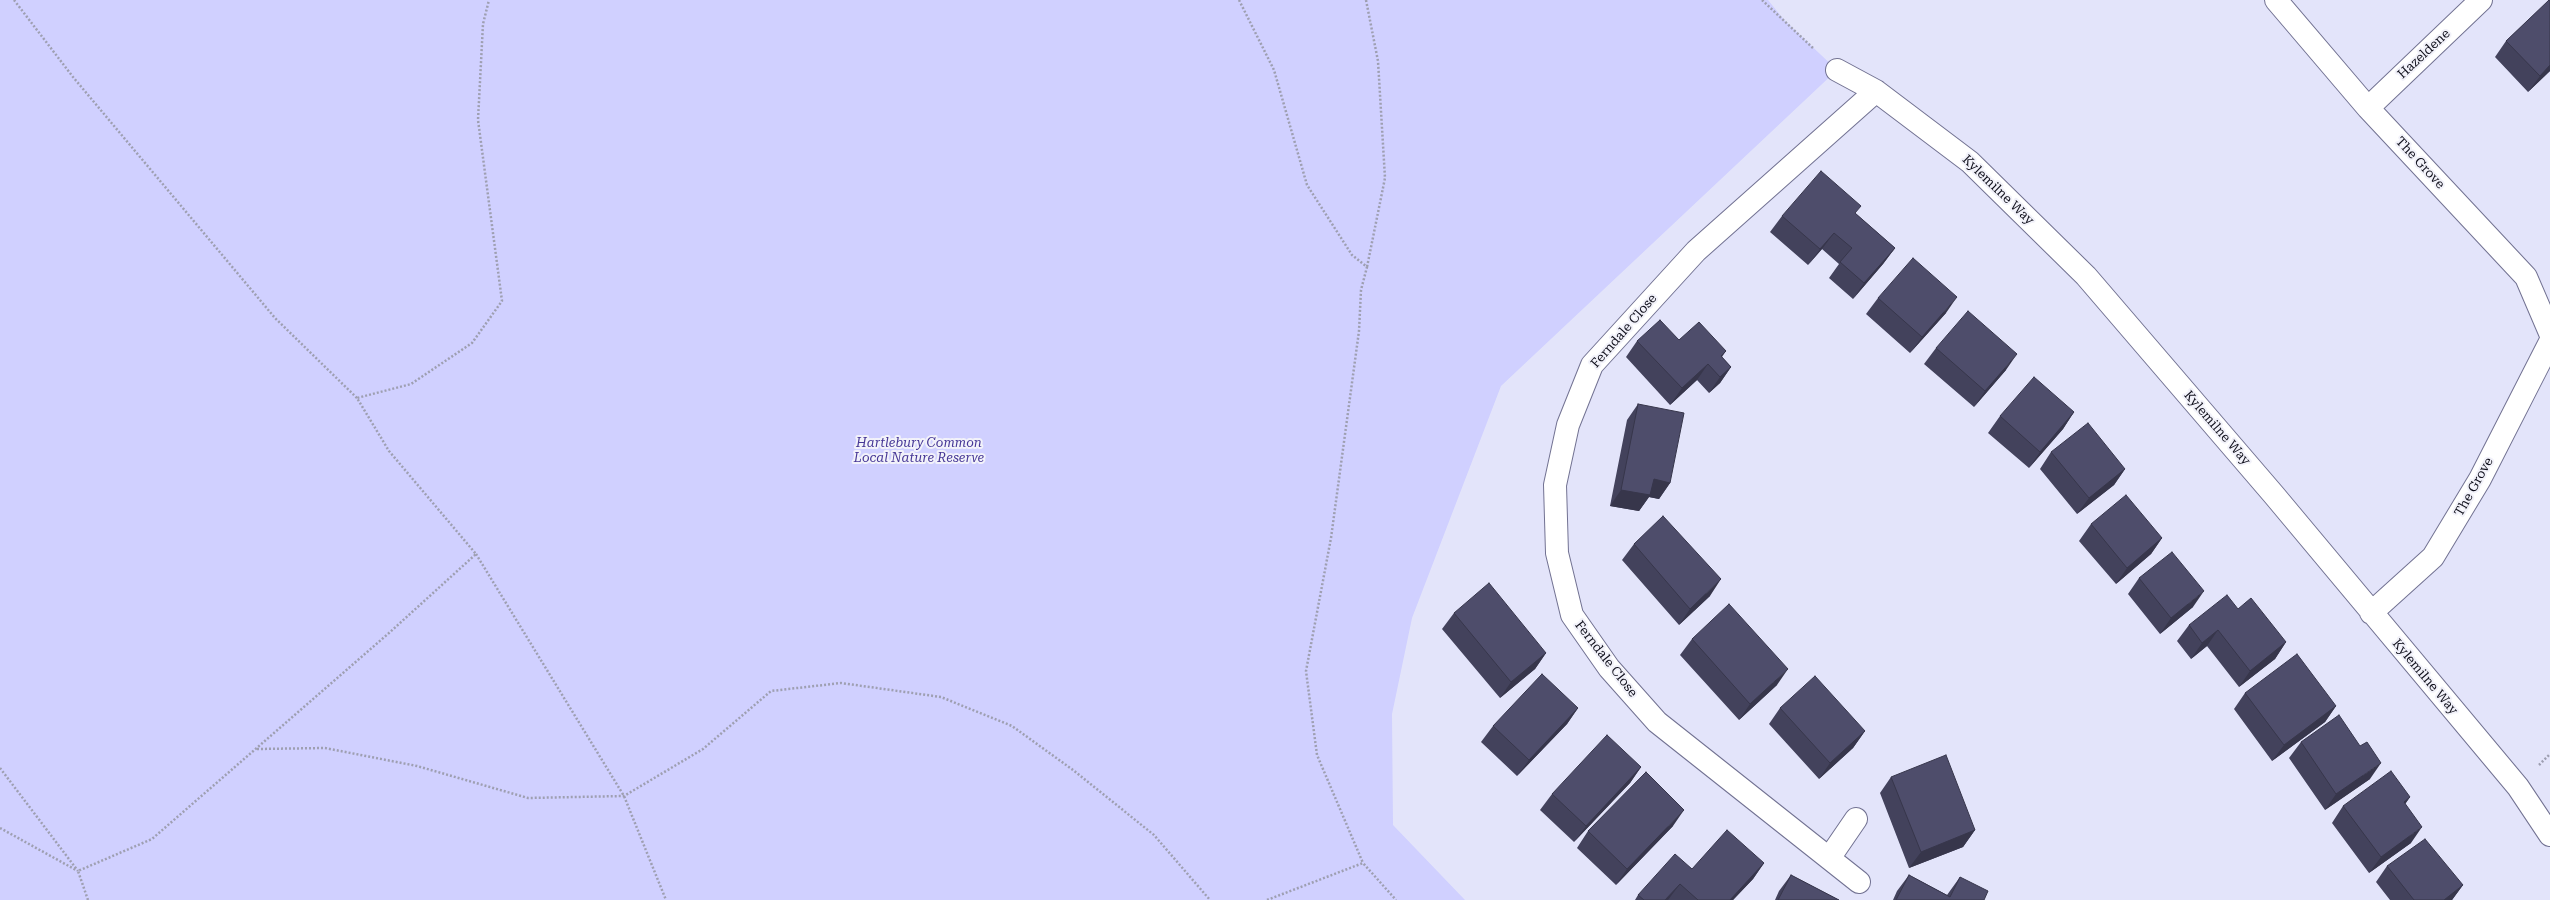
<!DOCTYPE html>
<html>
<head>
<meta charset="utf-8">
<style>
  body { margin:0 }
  canvas { display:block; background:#e3e4fa }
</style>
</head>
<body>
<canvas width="2550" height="900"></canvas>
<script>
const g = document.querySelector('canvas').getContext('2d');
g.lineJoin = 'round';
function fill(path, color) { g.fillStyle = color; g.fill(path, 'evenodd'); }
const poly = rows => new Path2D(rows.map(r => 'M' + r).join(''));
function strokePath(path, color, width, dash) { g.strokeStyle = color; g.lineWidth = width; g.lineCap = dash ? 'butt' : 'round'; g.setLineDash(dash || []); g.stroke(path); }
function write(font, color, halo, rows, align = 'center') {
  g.font = font + ' "Roboto Serif",serif'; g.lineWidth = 4; g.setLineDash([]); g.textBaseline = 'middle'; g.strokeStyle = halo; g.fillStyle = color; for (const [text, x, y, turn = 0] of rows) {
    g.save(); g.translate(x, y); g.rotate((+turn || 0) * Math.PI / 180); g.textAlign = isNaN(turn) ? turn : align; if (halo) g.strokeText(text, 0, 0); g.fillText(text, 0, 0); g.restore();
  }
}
const green = poly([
  [0,0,1768,0,1785,21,1837,70,1501,386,1412,618,1392,714,1393,825,1465,900,0,900]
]);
const path = poly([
  [14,0,73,77,275,318,357,398],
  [1239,0,1274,70,1307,185,1352,255,1367,267,1361,290,1359,331,1331,538,1306,671,1317,755,1363,863],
  [1366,0,1378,61,1385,178,1367,267],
  [1762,0,1814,49],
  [476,554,624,796,666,900],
  [257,749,325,748,417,766,528,798,624,796,703,749,771,691,841,683,941,697,1012,726,1073,770,1154,835,1210,900],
  [2539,765,2550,754],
  [0,768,78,871],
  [0,828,76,870],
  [88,900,78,871,152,839,389,633,476,554,389,451,357,398,411,384,472,343,502,301,478,120,483,24,489,0],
  [1267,900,1363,863,1396,900]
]);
const minor = poly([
  [2276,0,2368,108,2526,277,2550,333],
  [1837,70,1876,91,1970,162,2086,276,2274,495,2518,787,2550,835],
  [2368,108,2481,0],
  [2371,613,2433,557,2480,479,2550,342],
  [1830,857,1856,819],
  [1859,882,1657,722,1609,668,1572,615,1557,553,1555,485,1568,425,1592,365,1696,251,1876,91]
]);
const wall = poly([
  [2550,0,2550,71,2528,92,2495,57,2506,41],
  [1856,214,1895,248,1883,264,1853,299,1829,278,1839,264,1822,249,1808,265,1770,232,1782,216],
  [1878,298,1946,313,1910,353,1866,314],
  [1679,340,1726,351,1722,357,1731,367,1720,383,1709,393,1697,380,1670,405,1626,357,1637,341],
  [1936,348,2006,370,1974,407,1924,364],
  [1638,404,1670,483,1659,499,1649,497,1639,511,1610,506,1627,420],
  [2074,412,2063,429,2029,468,1988,433,2000,416],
  [2051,452,2125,469,2114,485,2077,514,2040,469],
  [2091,524,2162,538,2151,554,2116,584,2079,541],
  [1634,544,1710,596,1679,625,1622,560],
  [2139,578,2193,607,2160,634,2128,594],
  [2238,609,2286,642,2275,659,2239,687,2207,646,2191,659,2177,641,2189,625],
  [1454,613,1546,653,1535,669,1500,698,1442,629],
  [1692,639,1777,685,1739,720,1680,655],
  [2245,693,2336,706,2325,722,2272,761,2234,709],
  [1578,708,1567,724,1517,776,1481,742,1493,726],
  [1780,708,1865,731,1853,748,1819,779,1769,724],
  [2301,742,2370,779,2325,810,2289,758],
  [1641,767,1630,783,1574,842,1540,810,1552,794],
  [1891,777,1975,830,1963,847,1909,868,1880,793],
  [2410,797,2405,804,2411,843,2369,873,2332,823,2343,806],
  [1673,826,1616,885,1577,848,1588,831],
  [1764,863,1753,879,1733,900,1635,900,1638,895,1692,869],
  [2387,866,2463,885,2452,900,2390,900,2376,882],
  [1791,875,1839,900,1775,900,1779,891],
  [1909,875,1947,895,1960,877,1984,900,1893,900,1897,891]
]);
const shadedWall = poly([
  [2550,65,2550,71,2528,92,2540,76],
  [1834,233,1822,249,1808,265,1820,249],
  [1895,248,1883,264,1853,299,1864,283],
  [1957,297,1946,313,1910,353,1922,337],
  [2017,354,2006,370,1974,407,1985,391],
  [1708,364,1697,380,1670,405,1682,388],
  [1731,367,1720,383,1709,393,1720,377],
  [2074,412,2063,429,2029,468,2040,452],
  [2125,469,2114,485,2077,514,2089,498],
  [1654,479,1670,483,1659,499,1649,497,1639,511,1610,506,1621,490],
  [2162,538,2151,554,2116,584,2127,568],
  [1721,579,1710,596,1679,625,1690,609],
  [2204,591,2193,607,2160,634,2171,618],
  [2218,630,2207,646,2191,659,2202,643],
  [2286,642,2275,659,2239,687,2250,671],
  [1546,653,1535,669,1500,698,1511,682],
  [1788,669,1777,685,1739,720,1750,704],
  [2336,706,2325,722,2272,761,2284,745],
  [1578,708,1567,724,1517,776,1529,760],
  [1865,731,1853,748,1819,779,1830,763],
  [2381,763,2370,779,2325,810,2336,794],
  [1641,767,1630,783,1574,842,1586,826],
  [2410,797,2399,813,2404,802],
  [1684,810,1673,826,1616,885,1627,869],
  [2422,827,2411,843,2369,873,2381,857],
  [1975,830,1963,847,1909,868,1921,852],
  [1764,863,1753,879,1733,900,1730,900],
  [1680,884,1668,900,1665,900],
  [2463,885,2452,900,2444,900]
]);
const building = poly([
  [2549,0,2550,0,2550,65,2540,76,2506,41,2549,0],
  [1821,171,1861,206,1855,213,1895,248,1864,283,1840,262,1852,248,1834,233,1820,249,1782,216,1821,171],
  [1913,258,1957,297,1922,337,1878,298,1913,258],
  [1968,311,2017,354,1985,391,1936,348,1968,311],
  [1660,320,1679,340,1699,322,1726,351,1721,356,1731,367,1720,377,1708,364,1682,388,1637,341,1660,320],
  [2034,377,2074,412,2040,452,2000,416,2034,377],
  [1638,404,1684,413,1670,483,1654,479,1650,495,1621,490,1638,404],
  [2088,423,2125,469,2089,498,2051,452,2088,423],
  [2126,495,2162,538,2127,568,2091,524,2126,495],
  [1663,516,1721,579,1690,609,1634,544,1663,516],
  [2172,552,2204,591,2171,618,2139,578,2172,552],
  [1489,583,1546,653,1511,682,1454,613,1489,583],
  [2227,595,2238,609,2251,598,2286,642,2250,671,2218,630,2202,643,2189,625,2227,595],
  [1729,604,1788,669,1750,704,1692,639,1729,604],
  [2297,654,2336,706,2284,745,2245,693,2297,654],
  [1542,674,1578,708,1529,760,1493,726,1542,674],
  [1815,676,1865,731,1830,763,1780,708,1815,676],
  [2339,715,2360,746,2367,742,2381,763,2336,794,2301,742,2339,715],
  [1607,735,1641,767,1586,826,1552,794,1607,735],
  [1946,755,1975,830,1921,852,1891,777,1946,755],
  [2391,771,2410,797,2404,802,2422,827,2381,857,2343,806,2391,771],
  [1646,772,1684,810,1627,869,1588,831,1646,772],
  [1727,830,1764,863,1730,900,1698,900,1680,884,1665,900,1644,900,1638,895,1675,854,1692,869,1727,830],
  [2425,839,2463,885,2444,900,2414,900,2387,866,2425,839],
  [1791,875,1839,900,1778,900,1791,875],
  [1909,875,1950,897,1960,877,1988,891,1984,900,1896,900,1909,875]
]);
const streetNames = [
  ["Hazeldene",2424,54,-43],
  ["The Grove",2420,163,47],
  ["Kylemilne Way",1998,190,44],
  ["Ferndale Close",1624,331,-49],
  ["Kylemilne Way",2217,428,49],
  ["The Grove",2474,487,-61],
  ["Ferndale Close",1606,659,52],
  ["Kylemilne Way",2425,677,50]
];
const parkNames = [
  ["Hartlebury Common",919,443],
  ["Local Nature Reserve",919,458]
];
fill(green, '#d0d0ff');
strokePath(minor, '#727292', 24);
strokePath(path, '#9e9fb1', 2.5, [2, 2]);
strokePath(minor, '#fff', 22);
fill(wall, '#43425c');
fill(shadedWall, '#37364b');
fill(building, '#4e4d6b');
strokePath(building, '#37364b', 1);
write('13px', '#0f0f1b', '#f2f2fa', streetNames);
write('italic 13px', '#463796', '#f2f2fa', parkNames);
</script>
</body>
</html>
